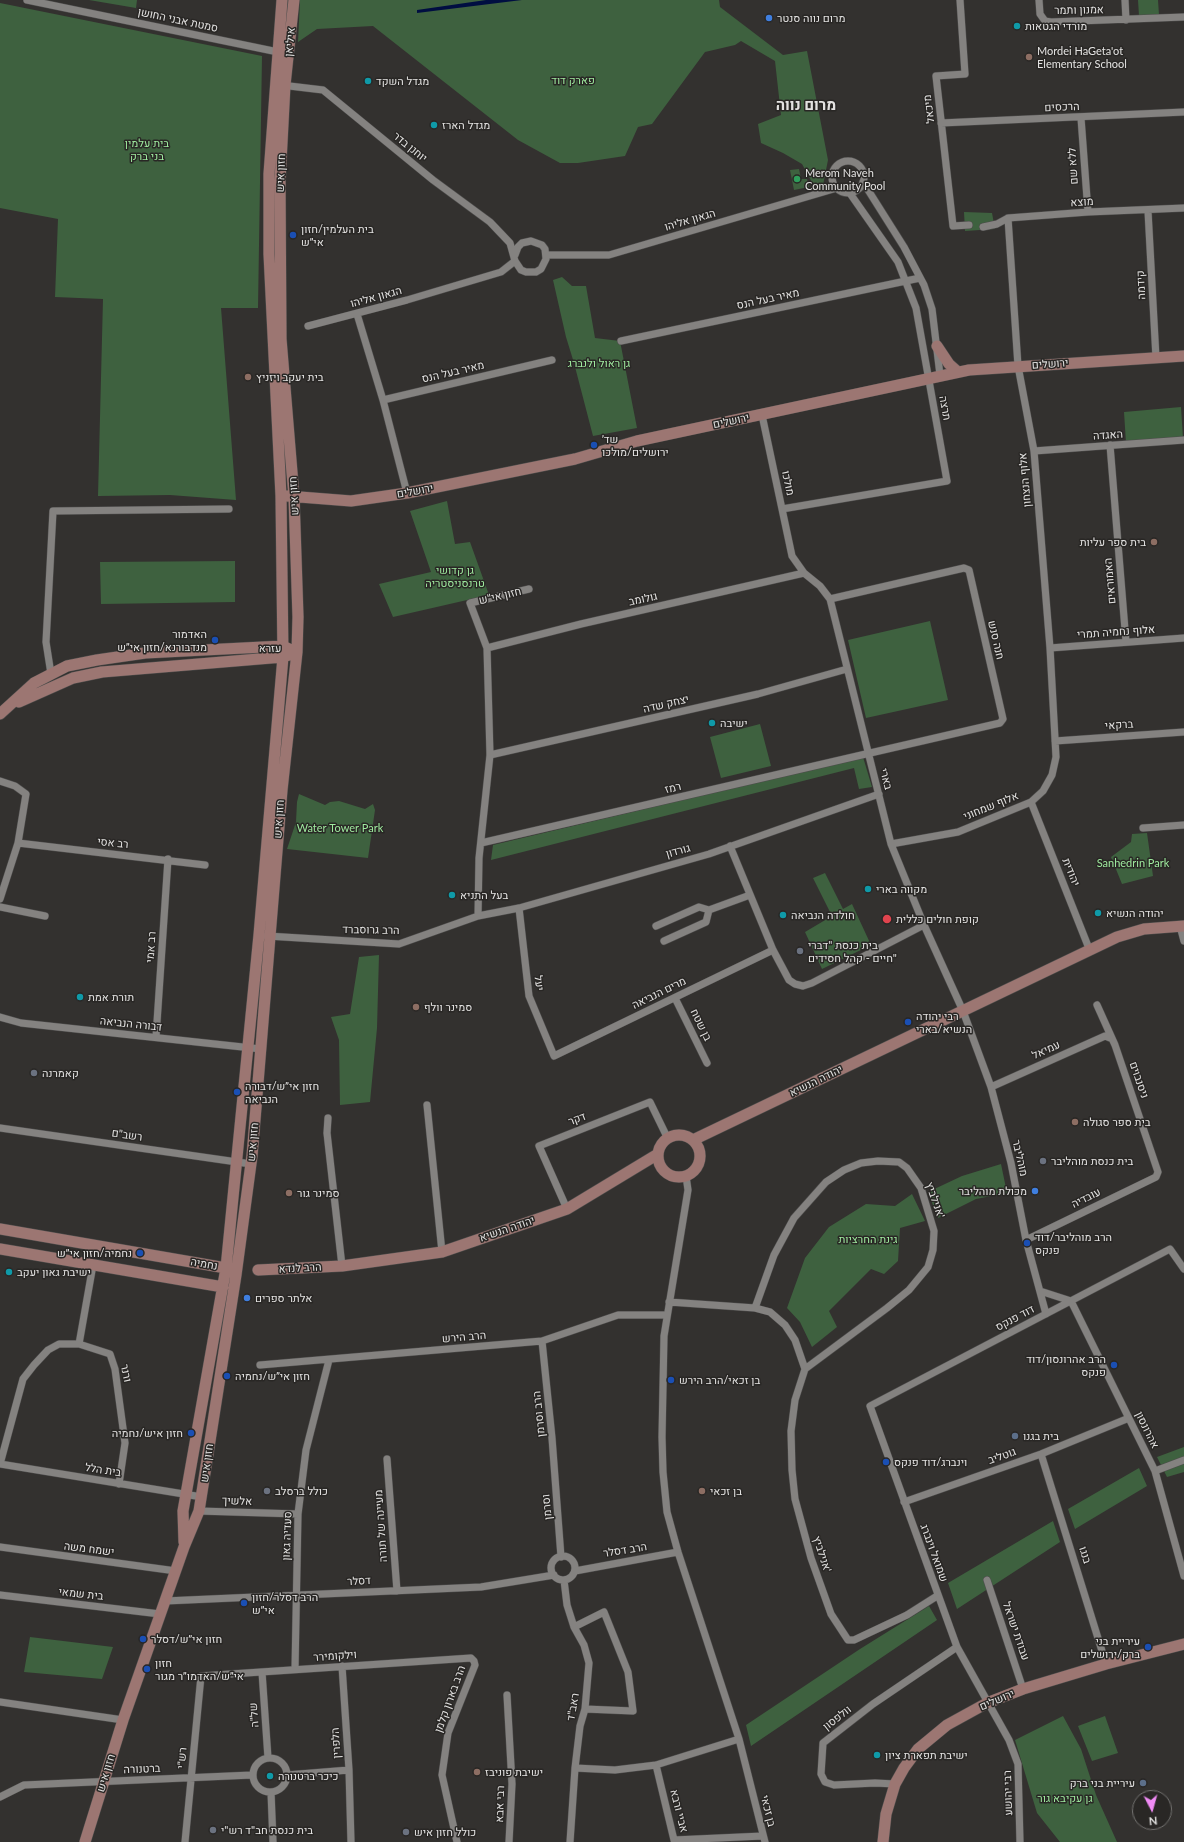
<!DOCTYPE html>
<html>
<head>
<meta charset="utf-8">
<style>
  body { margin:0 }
  #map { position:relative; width:1184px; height:1842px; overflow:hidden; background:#33312f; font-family:Lato,sans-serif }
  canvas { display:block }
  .north { position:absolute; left:1132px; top:1790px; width:40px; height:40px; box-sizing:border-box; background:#292725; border:1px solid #737270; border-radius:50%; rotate:174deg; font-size:11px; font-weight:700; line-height:16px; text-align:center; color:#e3e2e1 }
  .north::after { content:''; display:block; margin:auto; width:14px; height:18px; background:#f08bf5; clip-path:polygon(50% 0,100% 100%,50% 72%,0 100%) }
</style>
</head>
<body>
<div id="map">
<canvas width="1184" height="1842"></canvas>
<div class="north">N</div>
</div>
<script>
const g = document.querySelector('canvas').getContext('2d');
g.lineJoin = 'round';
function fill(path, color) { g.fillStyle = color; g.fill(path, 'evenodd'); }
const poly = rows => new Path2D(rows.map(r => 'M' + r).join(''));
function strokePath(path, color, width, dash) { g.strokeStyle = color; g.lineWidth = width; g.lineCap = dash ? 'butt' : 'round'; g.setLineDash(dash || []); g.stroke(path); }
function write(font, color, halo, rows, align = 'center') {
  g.font = font + ' Lato,Heebo,sans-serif'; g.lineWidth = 3; g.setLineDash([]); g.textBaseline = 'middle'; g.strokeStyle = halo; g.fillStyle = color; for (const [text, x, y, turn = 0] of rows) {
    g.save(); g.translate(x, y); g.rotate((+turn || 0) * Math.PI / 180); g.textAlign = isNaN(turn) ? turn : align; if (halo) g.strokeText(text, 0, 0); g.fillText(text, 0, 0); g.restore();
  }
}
const green = poly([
  [89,0,137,0,136,8],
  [300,0,719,0,720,7,783,55,807,51,828,160,823,185,814,186,802,164,783,153,761,143,758,124,781,115,775,61,741,41,735,45,705,52,652,124,638,127,625,156,578,163,560,163,518,140,373,26,317,29,298,42],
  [1138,0,1158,0,1159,15,1139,16],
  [0,3,262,56,258,308,221,308,236,500,170,495,98,496,103,299,55,297,58,219,0,208],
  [799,169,801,179,807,179,809,187,794,190,790,170],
  [964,212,992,213,995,229,965,231],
  [562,277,572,286,586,286,595,338,620,341,637,428,593,436,574,363,566,337,553,280],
  [1181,407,1183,438,1126,443,1124,412],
  [447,501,455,544,470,542,489,595,393,617,379,584,431,572,410,511],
  [235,561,235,602,101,604,100,562],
  [930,621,948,700,866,718,848,640],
  [760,724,771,766,721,778,710,737],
  [863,757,872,787,859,789,854,768,491,860,493,845],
  [299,794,325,805,330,802,339,801,365,809,373,804,375,810,368,858,287,849,296,822,297,802],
  [1147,833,1153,876,1122,884,1111,857,1131,842,1132,834],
  [825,873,843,909,852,904,871,945,822,969,805,932,832,916,813,878],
  [379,955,377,1028,370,1102,340,1105,339,1040,331,1017,350,1014,359,957],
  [1001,1164,1007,1193,976,1199,938,1218,928,1192,962,1176],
  [912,1194,925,1221,900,1228,898,1261,884,1274,871,1269,829,1311,837,1327,812,1347,800,1322,787,1308,805,1258,829,1227,866,1204,895,1206],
  [1184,1447,1184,1472,1167,1477,1157,1457],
  [1139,1468,1147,1486,1075,1529,1068,1509],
  [1053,1521,1060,1542,957,1609,948,1583],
  [929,1606,937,1620,751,1746,746,1725,860,1649],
  [30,1637,113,1647,102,1679,24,1672],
  [1063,1716,1081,1749,1096,1795,1117,1842,1060,1842,1037,1813,1015,1740],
  [1105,1716,1118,1753,1092,1761,1078,1726]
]);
const water = poly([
  [486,0,522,0,417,13,417,10]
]);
const street = poly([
  [27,0,278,52],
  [960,0,965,74,936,76,953,226,969,225],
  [1039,0,1040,14,1045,21,1051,22,1184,17],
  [1125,0,1126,20],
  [281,85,323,90,433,180,490,222,510,243,515,261,521,270,526,272,536,272,541,269,546,259,545,249,542,245,531,241,522,243,518,247,515,255],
  [1081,118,1088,212],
  [941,123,1184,112],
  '832 177a16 16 0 1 1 32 0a16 16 0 1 1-32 0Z',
  [863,182,904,247,924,285,932,309,940,375],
  [1148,211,1156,358],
  [983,227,997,224,1008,218,1088,212,1184,208],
  [547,255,609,255,837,188],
  [357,314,383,400,407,493],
  [308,326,407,300,501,272,515,261],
  [621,341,920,278],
  [383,400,552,360],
  [762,415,792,556,804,573,820,586,830,599,891,844,924,925,963,1011,991,1087,1011,1163,1026,1240,1046,1314],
  [1110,445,1126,642],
  [1034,451,1184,440],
  [782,509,947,481,916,308,898,262,849,192],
  [487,648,581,624,804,573],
  [1050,648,1184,638],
  [51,674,46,642,53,511,229,509],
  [1055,741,1184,732],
  [490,755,758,694,847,669],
  [0,781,15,786,26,794,18,843,0,899],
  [1031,802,1090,951],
  [1143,828,1184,825],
  [18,843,205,865],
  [481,843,1000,723,1003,719,969,570,964,568,830,599],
  [891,844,958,832,1031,802,1043,791,1052,775,1056,757,1050,648,1034,451,1018,366,1008,218],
  [730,846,773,950,789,980,795,984,803,986,812,983,924,925],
  [0,907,45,916],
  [519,908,529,996,554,1056,773,950],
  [478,916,479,858,490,755,487,648,470,603,529,589],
  [656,926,699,907,709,910],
  [1180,926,1184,941],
  [267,936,399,944,478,916,519,908,709,854,879,794],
  [664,941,706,922,709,910,750,895],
  [675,998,707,1063],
  [0,1017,21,1023,261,1049],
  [156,1037,168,859],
  [991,1087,1105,1036,1110,1038],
  [427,1105,442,1252],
  [328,1118,327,1133,342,1266],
  [0,1128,251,1164],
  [686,1176,688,1190,664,1336,662,1437,663,1472,667,1512,678,1552,739,1739,765,1842],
  [567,1209,539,1146,650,1102,668,1139],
  [1026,1240,1156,1177,1158,1172,1115,1045,1097,1005],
  [1040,1291,1071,1301],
  [1071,1301,1155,1471,1184,1576],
  [669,1302,755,1308,770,1312,785,1325,795,1340,805,1369],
  [755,1308,774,1255,794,1218,826,1182,844,1170,861,1163,878,1161,899,1162,907,1168,921,1188,934,1231,933,1250,928,1267,909,1290,887,1308,805,1369,795,1400,791,1431,792,1470,795,1499,811,1558,831,1614,848,1640,854,1640,907,1615,937,1596],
  [542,1341,552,1438,561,1557],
  [79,1344,93,1265],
  [260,1365,542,1341,618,1315,667,1315],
  [1041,1454,1106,1664],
  [387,1459,397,1591],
  [0,1464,23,1379,34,1365,48,1350,59,1344,79,1344,110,1354,115,1369,125,1443,119,1484],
  [0,1464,202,1497],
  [1155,1471,1184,1460],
  [904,1502,1041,1454,1129,1418],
  [199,1511,298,1514],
  [0,1547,176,1571],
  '551 1568a12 12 0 1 1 24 0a12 12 0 1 1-24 0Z',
  [575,1571,678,1552],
  [564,1580,567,1605,574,1627,584,1645,589,1663,585,1709,580,1726,575,1768,570,1842],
  [987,1580,1023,1689],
  [0,1595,160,1614],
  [165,1601,481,1587,554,1575],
  [574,1627,604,1612,628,1672,633,1711,585,1709],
  [342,1666,349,1770,351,1842],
  [295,1669,298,1514,306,1450,329,1360],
  [262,1672,268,1758],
  [507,1695,512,1784,509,1842],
  [0,1702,123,1720],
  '253 1775a17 17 0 1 1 34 0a17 17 0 1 1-34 0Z',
  [656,1765,674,1840,763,1836],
  [575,1768,615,1770,656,1765,739,1739],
  [287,1775,349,1770],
  [895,1784,875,1783,834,1785,825,1782,821,1774,823,1743,873,1704,957,1647],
  [271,1792,273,1842],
  [0,1797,24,1785,252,1775],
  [185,1842,201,1676,471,1658,474,1661,475,1665,448,1733,442,1775,457,1842],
  [1020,1842,1018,1764,1009,1740,957,1647,870,1406,1170,1249,1184,1269]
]);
const secondary = poly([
  [937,346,949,364,958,372],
  [287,496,351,501,407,493,575,459,637,441,969,370,1184,356],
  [19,702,73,678,102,672,283,657,289,655],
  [0,714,34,683,67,666,97,660,145,653,283,646,289,649],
  '658 1156a21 21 0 1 1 42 0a21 21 0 1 1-42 0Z',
  [693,1140,1117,937,1144,929,1184,926],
  [0,1229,226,1268,231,1272],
  [0,1249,223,1287],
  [258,1270,342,1266,442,1252,567,1209,658,1154],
  [184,1542,183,1511,226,1268,259,935,283,657,281,496,269,254,269,174,282,0],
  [85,1842,123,1720,184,1547,199,1511,236,1275,252,1156,282,790,297,652,298,617,294,497,281,339,280,181,285,85,294,0],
  [883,1842,886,1814,895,1784,904,1768,918,1749,947,1725,987,1703,1023,1689,1106,1664,1184,1644]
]);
const markers = [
  [769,18,4,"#3f7fe0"],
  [1017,26,4,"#0f9aa8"],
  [1029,57,4,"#8d6e63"],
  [368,81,4,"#0f9aa8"],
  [434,125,4,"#0f9aa8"],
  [797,179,4,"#2e9e5b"],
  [293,235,4,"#1a4fb4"],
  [248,377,4,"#8d6e63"],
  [594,445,4,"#1a4fb4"],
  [1154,542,4,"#8d6e63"],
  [215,640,4,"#1a4fb4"],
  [712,723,4,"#0f9aa8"],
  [868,889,4,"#0f9aa8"],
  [452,895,4,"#0f9aa8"],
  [1098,913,4,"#0f9aa8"],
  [783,915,4,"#0f9aa8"],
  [887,919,5,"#e0444e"],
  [800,951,4,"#6b7280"],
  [80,997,4,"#0f9aa8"],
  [416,1007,4,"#8d6e63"],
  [908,1022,4,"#1a4fb4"],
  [34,1073,4,"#6b7280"],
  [237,1092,4,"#1a4fb4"],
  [1075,1122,4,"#8d6e63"],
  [1043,1161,4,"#6b7280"],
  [1035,1191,4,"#3f7fe0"],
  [289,1193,4,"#8d6e63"],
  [1027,1243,4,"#1a4fb4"],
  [140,1253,4,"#1a4fb4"],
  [9,1272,4,"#0f9aa8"],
  [247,1298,4,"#3f7fe0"],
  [1114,1365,4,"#1a4fb4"],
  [227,1376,4,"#1a4fb4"],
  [671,1380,4,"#1a4fb4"],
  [191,1433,4,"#1a4fb4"],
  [1015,1436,4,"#5c6f8a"],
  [886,1462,4,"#1a4fb4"],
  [267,1491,4,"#6b7280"],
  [702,1491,4,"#8d6e63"],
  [244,1603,4,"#1a4fb4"],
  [143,1639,4,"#1a4fb4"],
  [1148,1647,4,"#1a4fb4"],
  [147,1669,4,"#1a4fb4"],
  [877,1755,4,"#0f9aa8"],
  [477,1772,4,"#8d6e63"],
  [270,1776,4,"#0f9aa8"],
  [1143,1783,4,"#5c6f8a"],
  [213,1830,4,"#6b7280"],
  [406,1832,4,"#6b7280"]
];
const streetNames = [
  ["אמנון ותמר",1079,10,-1],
  ["סמטת אבני החושן",178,20,12],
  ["איליאן",290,42,-84],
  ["הרכסים",1062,107,-2],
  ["מיכאל",929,109,-97],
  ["יוחנן בדר",410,147,39],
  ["ללא שם",1073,166,-94],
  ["חזון איש",281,173,-88],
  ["מוצא",1082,202,-3],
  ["הגאון אליהו",690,220,-16],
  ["קידמה",1141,285,-93],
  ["הגאון אליהו",376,297,-15],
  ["מאיר בעל הנס",768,299,-12],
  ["ירושלים",1050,364,-4],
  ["מאיר בעל הנס",453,372,-13],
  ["תרצה",945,408,80],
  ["ירושלים",731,421,-12],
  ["האגדה",1108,435,-4],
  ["אלוף הנצחון",1025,480,-95],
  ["מולכו",788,483,78],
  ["ירושלים",415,491,-10],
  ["חזון איש",294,496,-93],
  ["האמוראים",1110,581,-95],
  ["חזון אי\"ש",500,596,-13],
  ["גולומב",643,599,-12],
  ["אלוף נחמיה תמרי",1116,632,-4],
  ["חנה סנש",996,640,77],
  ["עזרא",270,648],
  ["יצחק שדה",666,704,-13],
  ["ברקאי",1119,725,-4],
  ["בארי",886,779,75],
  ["רמז",673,788,-13],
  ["אלוף שמחוני",991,806,-22],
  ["חזון איש",279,819,-86],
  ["רב אסי",113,843,6],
  ["גורדון",678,851,-16],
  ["יהודית",1071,872,68],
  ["הרב גרוסברד",371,930,1],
  ["רב אמי",151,947,-86],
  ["יעל",539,983,83],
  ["מרים הנביאה",659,993,-26],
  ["דבורה הנביאה",131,1024,6],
  ["בן שטח",701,1025,64],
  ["עמיאל",1046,1050,-24],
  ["ניסנבוים",1139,1080,71],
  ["יהודה הנשיא",816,1081,-26],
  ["דקר",577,1119,-21],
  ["רשב\"ם",127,1135,8],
  ["חזון איש",253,1142,-85],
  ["מוהליבר",1020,1158,77],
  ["עובדיה",1086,1198,-26],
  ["אנילביץ'",935,1200,71],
  ["יהודה הנשיא",507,1229,-19],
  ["נחמיה",204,1264,10],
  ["הרב לנדא",300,1268,-3],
  ["דוד פנקס",1015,1318,-28],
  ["הרב הירש",464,1337,-5],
  ["ורנר",126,1373,78],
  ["הרב וסרמן",539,1414,-96],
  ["אהרונסון",1147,1430,64],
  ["גוטליב",1002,1456,-19],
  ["חזון איש",207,1463,-82],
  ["בית הלל",103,1470,9],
  ["אלשיך",237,1501,2],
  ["וסרמן",547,1507,-96],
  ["מעיינה של תורה",381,1526,-94],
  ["סעדיה גאון",287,1536,-88],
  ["ישמח משה",89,1549,7],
  ["הרב דסלר",625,1550,-9],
  ["שמואל וינברג",934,1553,70],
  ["אנילביץ'",822,1554,72],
  ["בנגו",1085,1555,73],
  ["דסלר",359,1581,-3],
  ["בית שמאי",81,1594,6],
  ["עבודת ישראל",1016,1631,71],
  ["וילקומירר",335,1656,-4],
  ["הרב בארון קלמן",450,1699,-70],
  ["ירושלים",997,1700,-23],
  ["ראב\"ד",573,1707,-80],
  ["של\"ה",254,1715,-94],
  ["וולפסון",837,1718,-38],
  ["הלפרין",336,1743,-94],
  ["רש\"י",182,1758,-85],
  ["ברטנורה",142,1769,-2],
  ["חזון איש",106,1773,-73],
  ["רבי יהושע",1008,1793,-92],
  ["רבי אבא",500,1804,-88],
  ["אביי ורבא",679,1811,76],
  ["בן זכאי",768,1811,76]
];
const poiNames = [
  ["מרום נווה סנטר",777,18],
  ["מורדי הגטאות",1025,26],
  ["Mordei HaGeta'ot",1037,51],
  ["Elementary School",1037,64],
  ["מגדל השקד",376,81],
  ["מגדל הארז",442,125],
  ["Merom Naveh",805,173],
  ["Community Pool",805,186],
  ["בית העלמין/חזון",301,229],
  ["אי״ש",301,242],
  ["בית יעקב ויזניץ",256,377],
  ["שד׳",602,439],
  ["ירושלים/מולכו",602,452],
  ["בית ספר עליות",1146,542,"right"],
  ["האדמור",207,634,"right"],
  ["מנדבורנא/חזון אי״ש",207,647,"right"],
  ["ישיבה",720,723],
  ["מקווה בארי",876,889],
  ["בעל התניא",460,895],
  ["יהודה הנשיא",1106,913],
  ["חולדה הנביאה",791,915],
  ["קופת חולים כללית",896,919],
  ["בית כנסת \"דברי",808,945],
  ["חיים - קהל חסידים\"",808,958],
  ["תורת אמת",88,997],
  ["סמינר וולף",424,1007],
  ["רבי יהודה",916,1016],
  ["הנשיא/בארי",916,1029],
  ["קאמרנה",42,1073],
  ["חזון אי״ש/דבורה",245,1086],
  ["הנביאה",245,1099],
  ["בית ספר סגולה",1083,1122],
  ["בית כנסת מוהליבר",1051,1161],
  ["מכולת מוהליבר",1027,1191,"right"],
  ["סמינר גור",297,1193],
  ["הרב מוהליבר/דוד",1035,1237],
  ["פנקס",1035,1250],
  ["נחמיה/חזון אי״ש",132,1253,"right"],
  ["ישיבת גאון יעקב",17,1272],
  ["אלתר ספרים",255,1298],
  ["הרב אהרונסון/דוד",1106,1359,"right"],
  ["פנקס",1106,1372,"right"],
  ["חזון אי״ש/נחמיה",235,1376],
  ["בן זכאי/הרב הירש",679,1380],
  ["חזון איש/נחמיה",183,1433,"right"],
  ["בית בגנו",1023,1436],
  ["וינברג/דוד פנקס",894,1462],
  ["כולל ברסלב",275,1491],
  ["בן זכאי",710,1491],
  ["הרב דסלר/חזון",252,1597],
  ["אי״ש",252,1610],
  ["חזון אי״ש/דסלר",151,1639],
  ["עיריית בני",1140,1641,"right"],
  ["ברק/ירושלים",1140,1654,"right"],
  ["חזון",155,1663],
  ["אי״ש/האדמו״ר מגור",155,1676],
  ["ישיבת תפארת ציון",885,1755],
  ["ישיבת פוניבז",485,1772],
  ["כיכר ברטנורה",278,1776],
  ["עיריית בני ברק",1135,1783,"right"],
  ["בית כנסת חב\"ד רש\"י",221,1830],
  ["כולל חזון איש",414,1832]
];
const parkNames = [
  ["פארק דוד",573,80],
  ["בית עלמין",147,143],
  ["בני ברק",147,156],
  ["גן ראול ולנברג",599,363],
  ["גן קדושי",455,570],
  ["טרנסניסטריה",455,583],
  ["Water Tower Park",340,828],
  ["Sanhedrin Park",1133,863],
  ["גינת החרציות",868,1239],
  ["גן עקיבא גור",1065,1798]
];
const districtNames = [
  ["מרום נווה",806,105]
];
fill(green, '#3e613f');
fill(water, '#000e41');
strokePath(street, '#4e4d4c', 8);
strokePath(secondary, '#4e4d4c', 12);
strokePath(street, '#848280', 7);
strokePath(secondary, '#9c7672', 11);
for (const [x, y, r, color] of markers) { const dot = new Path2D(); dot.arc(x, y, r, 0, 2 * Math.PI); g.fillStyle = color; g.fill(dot); strokePath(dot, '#292725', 1.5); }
write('11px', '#e3e2e1', '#292725', streetNames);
write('11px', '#e3e2e1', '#292725', poiNames, 'left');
write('11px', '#9feb9f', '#292725', parkNames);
write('bold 15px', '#e3e2e1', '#292725', districtNames);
</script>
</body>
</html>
